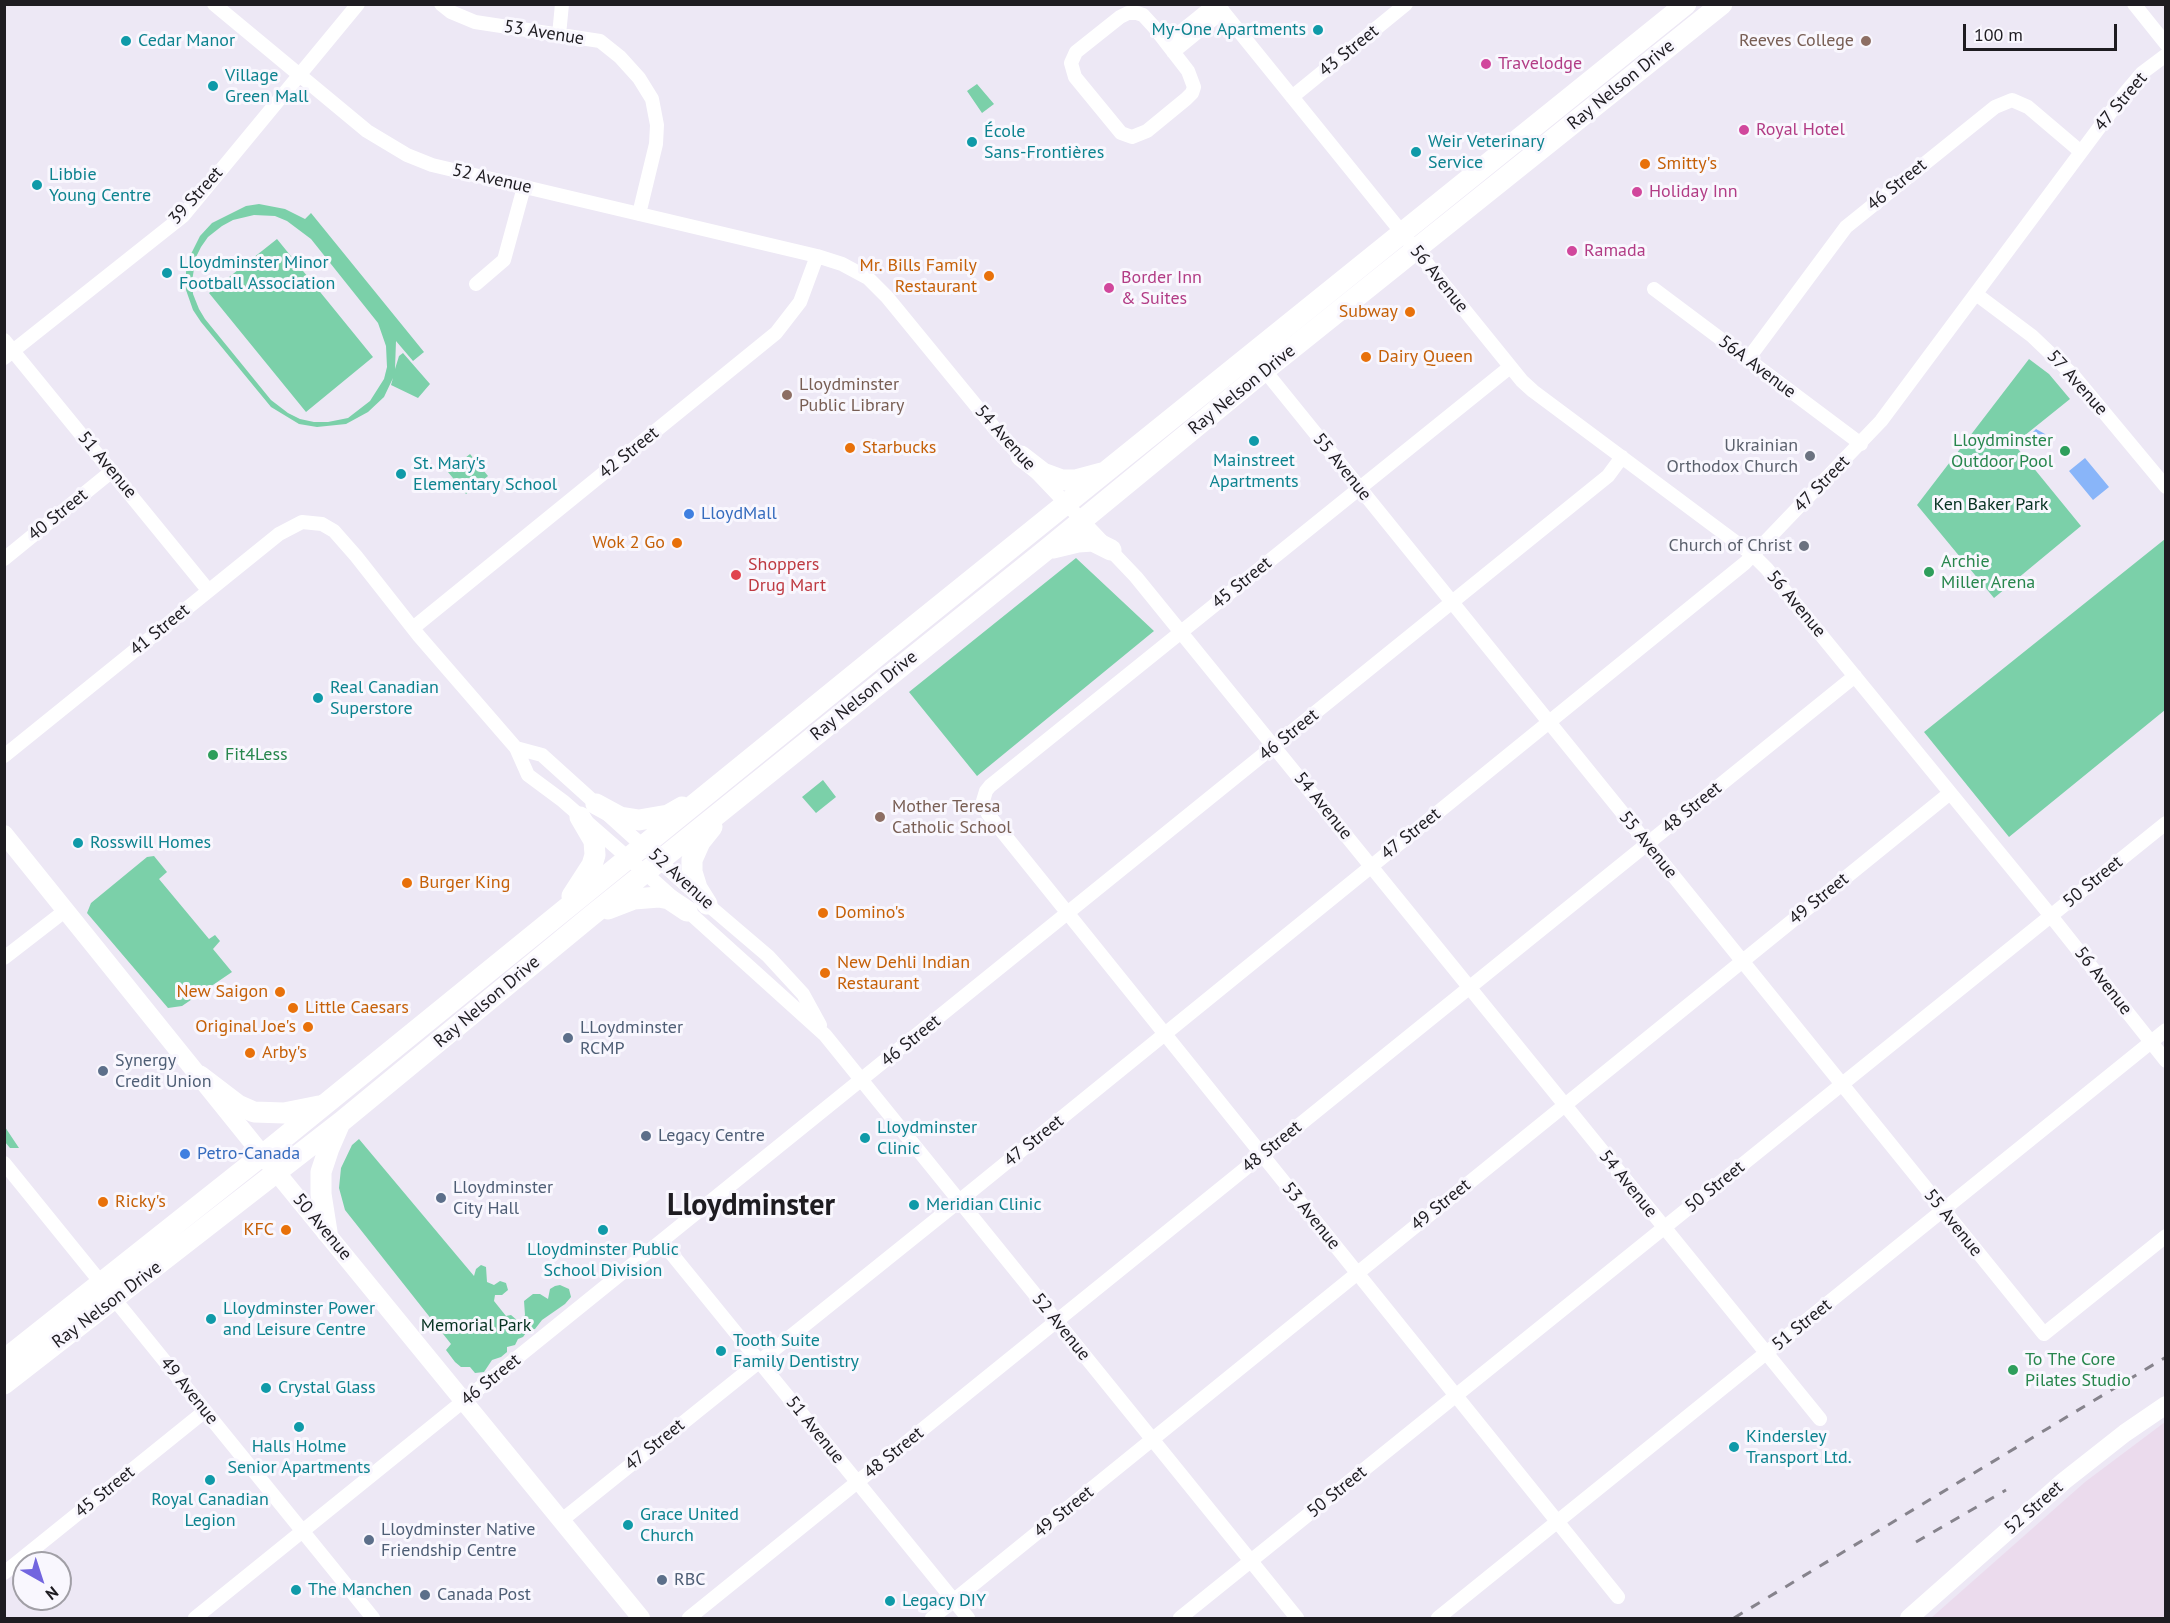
<!DOCTYPE html>
<html>
<head>
<meta charset="utf-8">
<style>
  body { margin:0 }
  #map { position:relative; width:2170px; height:1623px; overflow:hidden; background:#ede8f5; font-family:"PT Sans",sans-serif }
  canvas { display:block }
  .frame { position:absolute; inset:0; border:6px solid #1e1c21; pointer-events:none }
  .north { position:absolute; left:12px; top:1551px; width:60px; height:60px; box-sizing:border-box; background:#f9f7fe; border:2px solid #a19fa6; border-radius:50%; rotate:141deg; font-size:16px; font-weight:700; line-height:24px; text-align:center; color:#1e1c21 }
  .north::after { content:''; display:block; margin:auto; width:21px; height:27px; background:#7265df; clip-path:polygon(50% 0,100% 100%,50% 72%,0 100%) }
  .scale { position:absolute; left:1963px; top:24px; width:154px; height:27px; box-sizing:border-box; border:3px solid #1e1c21; border-top:0; padding-left:8px; font-size:18px; line-height:21px; white-space:nowrap; color:#1e1c21; -webkit-text-stroke:4px #f9f7fe; paint-order:stroke }
</style>
</head>
<body>
<div id="map">
<canvas width="2170" height="1623"></canvas>
<div class="frame"></div>
<div class="north">N</div>
<div class="scale">100 m</div>
</div>
<script>
const g = document.querySelector('canvas').getContext('2d');
g.lineJoin = 'round';
function fill(path, color) { g.fillStyle = color; g.fill(path, 'evenodd'); }
const poly = rows => new Path2D(rows.map(r => 'M' + r).join(''));
function strokePath(path, color, width, dash) { g.strokeStyle = color; g.lineWidth = width; g.lineCap = dash ? 'butt' : 'round'; g.setLineDash(dash || []); g.stroke(path); }
function write(font, color, halo, rows, align = 'center') {
  g.font = font + ' "PT Sans",sans-serif'; g.lineWidth = 6; g.setLineDash([]); g.textBaseline = 'middle'; g.strokeStyle = halo; g.fillStyle = color; for (const [text, x, y, turn = 0] of rows) {
    g.save(); g.translate(x, y); g.rotate((+turn || 0) * Math.PI / 180); g.textAlign = isNaN(turn) ? turn : align; if (halo) g.strokeText(text, 0, 0); g.fillText(text, 0, 0); g.restore();
  }
}
const industrial = poly([
  [2165,1422,2165,1618,1931,1618,2085,1482]
]);
const green = poly([
  [977,84,994,104,982,113,967,91],
  [259,204,285,209,305,219,311,213,424,352,413,361,396,341,395,369,399,356,403,353,430,384,418,398,391,385,393,378,384,397,368,412,346,424,317,427,299,424,271,407,201,322,193,310,186,290,186,272,190,256,200,236,212,223,246,206],
  [254,215,275,216,287,221,311,239,378,323,386,346,387,367,384,379,370,401,348,418,328,422,314,422,300,419,288,413,271,400,205,319,199,309,193,294,192,281,196,257,201,247,208,237,222,226,233,220],
  [277,239,373,357,306,412,209,293],
  [2029,359,2049,374,2070,399,2014,444,2081,526,1994,598,1917,505],
  [470,454,488,476,466,494,448,472],
  [2165,539,2165,710,2009,837,1924,732],
  [1076,558,1154,631,977,776,909,692],
  [823,780,836,797,816,813,802,797],
  [154,856,167,872,159,879,209,939,215,935,220,941,213,949,232,972,182,1006,168,1008,87,913,91,903,147,857],
  [4,1125,5,1127,19,1148,10,1148,5,1142],
  [359,1139,474,1276,476,1269,481,1265,486,1267,487,1282,494,1285,500,1281,506,1283,508,1290,502,1295,495,1295,494,1301,506,1316,511,1315,518,1321,523,1319,525,1315,524,1301,533,1294,540,1294,548,1299,550,1289,555,1286,560,1285,569,1289,571,1297,565,1304,542,1320,535,1329,528,1330,523,1337,518,1339,515,1345,507,1347,507,1352,501,1357,492,1360,484,1372,475,1373,470,1367,461,1367,455,1362,446,1350,451,1344,345,1210,339,1188,341,1168,352,1145]
]);
const water = poly([
  [2036,429,2045,434,2048,440,2047,442,2036,445,2030,442,2028,437],
  [2085,458,2109,487,2093,500,2069,471]
]);
const minor = poly([
  [214,4,367,131,407,155,432,165,817,256,842,264,868,278,887,297,996,430,1136,577,1820,1419],
  [441,4,451,12,475,22,600,41,620,57,639,78,652,99,657,125,656,144,639,214],
  [1217,4,1522,381,1533,391,1753,555,1767,569,2051,916,2166,1061],
  [2134,4,2166,44],
  [1128,13,1137,13,1143,15,1154,27,1188,71,1194,87,1192,93,1186,99,1147,131,1132,137,1121,133,1075,77,1071,63,1076,52,1120,17,1128,13],
  [559,35,562,4],
  [1167,43,1215,4],
  [1173,52,1223,11],
  [1292,97,1406,4],
  [476,284,504,260,524,187],
  [1654,289,1861,444],
  [1976,294,2032,336,2073,375,2166,487],
  [4,340,208,590],
  [4,358,183,216,358,4],
  [1748,359,1846,227,1995,107,2012,100,2028,107,2081,152],
  [1261,366,2044,1334,2166,1236],
  [1510,367,990,786,986,791,983,801,988,814,1008,839,1618,1597],
  [4,559,112,471],
  [413,628,776,333,800,302,817,256],
  [516,748,542,755,707,904,768,956,803,994,820,1025],
  [4,756,279,534,302,522,322,524,334,531,356,556,419,636,516,748,528,775,563,801,651,878,825,1035,1297,1618],
  [4,958,66,910],
  [4,1163,373,1618],
  [662,1242,968,1618],
  [562,1520,948,1210,1745,563,1881,421,2125,93,2142,73,2166,55],
  [4,1573,205,1411],
  [195,1618,1608,476,1622,457],
  [689,1618,1855,676],
  [932,1618,1950,793],
  [1180,1618,2166,823],
  [1438,1618,2166,1030]
]);
const major = poly([
  [4,834,277,1173,641,1618],
  [1909,1618,2064,1481,2125,1433,2166,1405]
]);
const highway = poly([
  [1021,456,1043,473,1062,480,1076,480,1102,473],
  [1053,548,1078,542,1093,541,1111,550],
  [596,804,620,817,639,820,668,815,682,807],
  [572,896,592,865,595,855,594,841,580,817],
  [707,904,697,888,692,872,692,860,700,842,712,827],
  [608,909,634,899,659,897,669,899,687,911],
  [200,1076,238,1105,254,1112,284,1113,319,1106],
  [327,1232,321,1194,321,1172,329,1148,339,1125],
  [4,1360,270,1149,887,648,1686,4],
  [4,1384,341,1122,591,916,1046,550,1264,371,1722,4]
]);
const rail = poly([
  [1916,1542,2006,1490],
  [1734,1618,2166,1357]
]);
const markers = [
  [1318,30,6,"#0f9aa8"],
  [126,41,6,"#0f9aa8"],
  [1866,41,6,"#8d6e63"],
  [1486,64,6,"#d1479c"],
  [213,86,6,"#0f9aa8"],
  [1744,130,6,"#d1479c"],
  [972,142,6,"#0f9aa8"],
  [1416,152,6,"#0f9aa8"],
  [1645,164,6,"#e8710a"],
  [37,185,6,"#0f9aa8"],
  [1637,192,6,"#d1479c"],
  [1572,251,6,"#d1479c"],
  [167,273,6,"#0f9aa8"],
  [989,276,6,"#e8710a"],
  [1109,288,6,"#d1479c"],
  [1410,312,6,"#e8710a"],
  [1366,357,6,"#e8710a"],
  [787,395,6,"#8d6e63"],
  [1254,441,6,"#0f9aa8"],
  [850,448,6,"#e8710a"],
  [2065,451,6,"#2e9e5b"],
  [1810,456,6,"#6b7280"],
  [401,474,6,"#0f9aa8"],
  [689,514,6,"#3f7fe0"],
  [677,543,6,"#e8710a"],
  [1804,546,6,"#6b7280"],
  [1929,572,6,"#2e9e5b"],
  [736,575,6,"#e0444e"],
  [318,698,6,"#0f9aa8"],
  [213,755,6,"#2e9e5b"],
  [880,817,6,"#8d6e63"],
  [78,843,6,"#0f9aa8"],
  [407,883,6,"#e8710a"],
  [823,913,6,"#e8710a"],
  [825,973,6,"#e8710a"],
  [280,992,6,"#e8710a"],
  [293,1008,6,"#e8710a"],
  [308,1027,6,"#e8710a"],
  [568,1038,6,"#5c6f8a"],
  [250,1053,6,"#e8710a"],
  [103,1071,6,"#5c6f8a"],
  [646,1136,6,"#5c6f8a"],
  [865,1138,6,"#0f9aa8"],
  [185,1154,6,"#3f7fe0"],
  [441,1198,6,"#5c6f8a"],
  [103,1202,6,"#e8710a"],
  [914,1205,6,"#0f9aa8"],
  [286,1230,6,"#e8710a"],
  [603,1230,6,"#0f9aa8"],
  [211,1319,6,"#0f9aa8"],
  [721,1351,6,"#0f9aa8"],
  [2013,1370,6,"#2e9e5b"],
  [266,1388,6,"#0f9aa8"],
  [299,1427,6,"#0f9aa8"],
  [1734,1447,6,"#0f9aa8"],
  [210,1480,6,"#0f9aa8"],
  [628,1525,6,"#0f9aa8"],
  [369,1540,6,"#5c6f8a"],
  [662,1580,6,"#5c6f8a"],
  [296,1590,6,"#0f9aa8"],
  [425,1595,6,"#5c6f8a"],
  [890,1601,6,"#0f9aa8"]
];
const cultureNames = [
  ["My-One Apartments",1306,30,"right"],
  ["Cedar Manor",138,41],
  ["Village",225,76],
  ["Green Mall",225,97],
  ["École",984,132],
  ["Sans-Frontières",984,153],
  ["Weir Veterinary",1428,142],
  ["Service",1428,163],
  ["Libbie",49,175],
  ["Young Centre",49,196],
  ["Lloydminster Minor",179,263],
  ["Football Association",179,284],
  ["Mainstreet",1254,461,"center"],
  ["Apartments",1254,482,"center"],
  ["St. Mary's",413,464],
  ["Elementary School",413,485],
  ["Real Canadian",330,688],
  ["Superstore",330,709],
  ["Rosswill Homes",90,843],
  ["Lloydminster",877,1128],
  ["Clinic",877,1149],
  ["Meridian Clinic",926,1205],
  ["Lloydminster Public",603,1250,"center"],
  ["School Division",603,1271,"center"],
  ["Lloydminster Power",223,1309],
  ["and Leisure Centre",223,1330],
  ["Tooth Suite",733,1341],
  ["Family Dentistry",733,1362],
  ["Crystal Glass",278,1388],
  ["Kindersley",1746,1437],
  ["Transport Ltd.",1746,1458],
  ["Halls Holme",299,1447,"center"],
  ["Senior Apartments",299,1468,"center"],
  ["Royal Canadian",210,1500,"center"],
  ["Legion",210,1521,"center"],
  ["Grace United",640,1515],
  ["Church",640,1536],
  ["The Manchen",308,1590],
  ["Legacy DIY",902,1601]
];
const streetNames = [
  ["53 Avenue",544,33,9],
  ["43 Street",1349,51,-39],
  ["Ray Nelson Drive",1621,85,-39],
  ["47 Street",2121,102,-50],
  ["52 Avenue",492,179,13],
  ["46 Street",1897,185,-39],
  ["39 Street",196,196,-48],
  ["56 Avenue",1439,279,51],
  ["56A Avenue",1757,367,37],
  ["57 Avenue",2077,383,48],
  ["Ray Nelson Drive",1242,390,-39],
  ["54 Avenue",1005,438,48],
  ["42 Street",629,453,-39],
  ["51 Avenue",107,465,50],
  ["55 Avenue",1342,467,51],
  ["47 Street",1822,484,-46],
  ["40 Street",58,515,-39],
  ["45 Street",1242,583,-39],
  ["56 Avenue",1796,604,50],
  ["41 Street",160,630,-39],
  ["Ray Nelson Drive",864,696,-39],
  ["46 Street",1289,735,-39],
  ["54 Avenue",1323,806,51],
  ["48 Street",1692,808,-39],
  ["47 Street",1411,834,-39],
  ["55 Avenue",1648,845,51],
  ["52 Avenue",681,879,42],
  ["50 Street",2093,882,-39],
  ["49 Street",1819,899,-39],
  ["56 Avenue",2103,981,52],
  ["Ray Nelson Drive",487,1002,-40],
  ["46 Street",911,1041,-39],
  ["47 Street",1034,1141,-39],
  ["48 Street",1272,1147,-39],
  ["54 Avenue",1628,1184,51],
  ["50 Street",1715,1187,-39],
  ["49 Street",1441,1205,-39],
  ["53 Avenue",1311,1216,51],
  ["55 Avenue",1953,1223,51],
  ["50 Avenue",322,1227,50],
  ["Ray Nelson Drive",107,1305,-37],
  ["51 Street",1802,1325,-39],
  ["52 Avenue",1061,1327,51],
  ["46 Street",491,1380,-39],
  ["49 Avenue",189,1391,51],
  ["51 Avenue",815,1430,51],
  ["47 Street",655,1445,-39],
  ["48 Street",894,1453,-39],
  ["45 Street",105,1492,-39],
  ["50 Street",1337,1492,-39],
  ["52 Street",2034,1508,-41],
  ["49 Street",1064,1512,-39]
];
const educationNames = [
  ["Reeves College",1854,41,"right"],
  ["Lloydminster",799,385],
  ["Public Library",799,406],
  ["Mother Teresa",892,807],
  ["Catholic School",892,828]
];
const hotelNames = [
  ["Travelodge",1498,64],
  ["Royal Hotel",1756,130],
  ["Holiday Inn",1649,192],
  ["Ramada",1584,251],
  ["Border Inn",1121,278],
  ["& Suites",1121,299]
];
const foodNames = [
  ["Smitty's",1657,164],
  ["Mr. Bills Family",977,266,"right"],
  ["Restaurant",977,287,"right"],
  ["Subway",1398,312,"right"],
  ["Dairy Queen",1378,357],
  ["Starbucks",862,448],
  ["Wok 2 Go",665,543,"right"],
  ["Burger King",419,883],
  ["Domino's",835,913],
  ["New Dehli Indian",837,963],
  ["Restaurant",837,984],
  ["New Saigon",268,992,"right"],
  ["Little Caesars",305,1008],
  ["Original Joe's",296,1027,"right"],
  ["Arby's",262,1053],
  ["Ricky's",115,1202],
  ["KFC",274,1230,"right"]
];
const leisureNames = [
  ["Lloydminster",2053,441,"right"],
  ["Outdoor Pool",2053,462,"right"],
  ["Archie",1941,562],
  ["Miller Arena",1941,583],
  ["Fit4Less",225,755],
  ["To The Core",2025,1360],
  ["Pilates Studio",2025,1381]
];
const worshipNames = [
  ["Ukrainian",1798,446],
  ["Orthodox Church",1798,467],
  ["Church of Christ",1792,546]
];
const parkNames = [
  ["Ken Baker Park",1991,505],
  ["Memorial Park",476,1326]
];
const shopNames = [
  ["LloydMall",701,514],
  ["Petro-Canada",197,1154]
];
const healthNames = [
  ["Shoppers",748,565],
  ["Drug Mart",748,586]
];
const serviceNames = [
  ["LLoydminster",580,1028],
  ["RCMP",580,1049],
  ["Synergy",115,1061],
  ["Credit Union",115,1082],
  ["Legacy Centre",658,1136],
  ["Lloydminster",453,1188],
  ["City Hall",453,1209],
  ["Lloydminster Native",381,1530],
  ["Friendship Centre",381,1551],
  ["RBC",674,1580],
  ["Canada Post",437,1595]
];
const townNames = [
  ["Lloydminster",751,1206]
];
fill(industrial, '#ebdbed');
fill(green, '#7bd0a9');
fill(water, '#89b5f9');
strokePath(minor, '#fff', 14);
strokePath(major, '#fff', 18);
strokePath(highway, '#fff', 21);
strokePath(rail, '#86838c', 3, [10, 10]);
for (const [x, y, r, color] of markers) { const dot = new Path2D(); dot.arc(x, y, r, 0, 2 * Math.PI); g.fillStyle = color; g.fill(dot); strokePath(dot, '#f9f7fe', 2); }
write('18px', '#0d838f', '#f9f7fe', cultureNames, 'left');
write('18px', '#1e1c21', '#f9f7fe', streetNames);
write('18px', '#785e54', '#f9f7fe', educationNames, 'left');
write('18px', '#b23c85', '#f9f7fe', hotelNames, 'left');
write('18px', '#c56008', '#f9f7fe', foodNames, 'left');
write('18px', '#27864d', '#f9f7fe', leisureNames, 'left');
write('18px', '#5b616d', '#f9f7fe', worshipNames, 'right');
write('18px', '#063221', '#f9f7fe', parkNames);
write('18px', '#366cbe', '#f9f7fe', shopNames, 'left');
write('18px', '#be3a42', '#f9f7fe', healthNames, 'left');
write('18px', '#4e5e75', '#f9f7fe', serviceNames, 'left');
write('bold 30px', '#1e1c21', '#f9f7fe', townNames);
</script>
</body>
</html>
